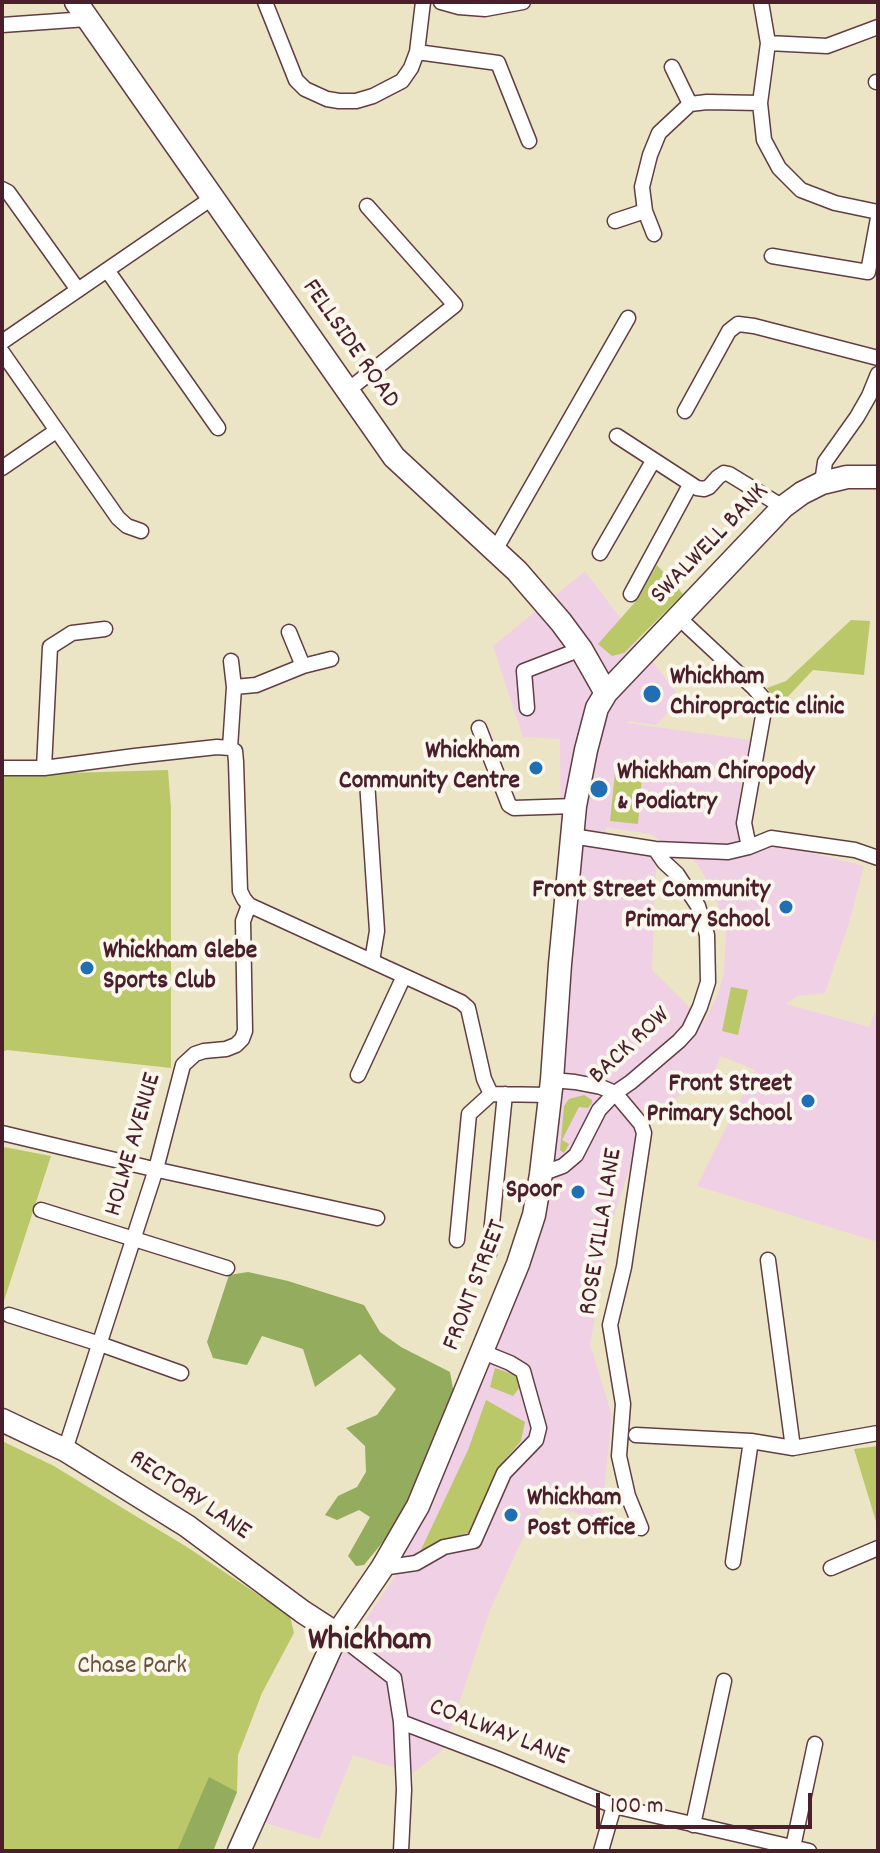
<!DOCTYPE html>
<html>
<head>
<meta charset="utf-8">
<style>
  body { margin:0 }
  #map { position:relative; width:880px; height:1853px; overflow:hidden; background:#ece5c5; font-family:Dekko,sans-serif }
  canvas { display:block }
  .frame { position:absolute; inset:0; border:4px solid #4a1f2b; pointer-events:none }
  .scale { position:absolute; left:596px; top:1793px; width:216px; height:36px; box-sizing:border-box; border:4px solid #4a1f2b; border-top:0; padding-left:10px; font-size:24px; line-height:28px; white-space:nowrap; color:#4a1f2b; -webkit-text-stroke:6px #fbf7ec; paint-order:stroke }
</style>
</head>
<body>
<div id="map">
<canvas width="880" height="1853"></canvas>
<div class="frame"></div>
<div class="scale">100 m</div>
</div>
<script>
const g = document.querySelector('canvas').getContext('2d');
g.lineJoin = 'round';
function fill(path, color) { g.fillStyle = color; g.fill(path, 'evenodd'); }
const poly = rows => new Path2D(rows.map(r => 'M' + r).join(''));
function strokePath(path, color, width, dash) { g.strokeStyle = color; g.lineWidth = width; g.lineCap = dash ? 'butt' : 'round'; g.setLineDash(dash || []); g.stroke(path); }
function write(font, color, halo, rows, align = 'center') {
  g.font = font + ' Dekko,sans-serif'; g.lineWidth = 8; g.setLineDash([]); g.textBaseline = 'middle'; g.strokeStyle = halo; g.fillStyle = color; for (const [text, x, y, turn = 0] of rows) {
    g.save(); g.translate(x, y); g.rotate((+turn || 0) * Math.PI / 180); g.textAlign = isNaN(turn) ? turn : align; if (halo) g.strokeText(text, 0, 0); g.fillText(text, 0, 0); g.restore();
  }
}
const built = poly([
  [585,571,681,699,656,725,628,721,627,723,750,740,740,793,739,851,766,845,777,844,864,866,849,923,825,993,797,996,786,1004,869,1027,878,1005,878,1242,697,1186,755,1070,721,1056,714,1073,646,1118,613,1219,590,1344,612,1416,601,1519,543,1505,521,1542,490,1610,444,1749,413,1773,353,1755,319,1839,262,1822,332,1670,395,1576,533,1235,561,885,560,739,523,737,493,646],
  [606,827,650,834,696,862,714,892,726,933,724,974,716,999,704,1022,652,970,656,864,633,836,605,835]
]);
const green = poly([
  [657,565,683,594,624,653,612,656,598,644,637,600],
  [851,620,870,621,864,675,813,670,779,706,767,688,786,681],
  [616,763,643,765,638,824,610,821],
  [168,770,171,808,171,1068,7,1050,2,1052,2,775],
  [731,987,748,990,738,1035,722,1031],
  [584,1095,592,1100,592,1103,588,1108,579,1107,562,1140,569,1144,564,1153,560,1150,564,1106,569,1099],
  [4,1147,51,1156,2,1307,2,1150],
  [495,1368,518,1376,519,1388,513,1396,490,1387],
  [486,1400,525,1422,521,1441,502,1463,474,1531,446,1540,419,1554,468,1450],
  [2,1441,54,1466,129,1512,187,1547,290,1616,294,1633,262,1693,238,1755,237,1792,213,1851,2,1851],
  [878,1446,878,1528,854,1449]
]);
const forest = poly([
  [248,1272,288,1281,364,1305,380,1332,401,1347,450,1372,454,1394,405,1515,364,1565,356,1566,348,1556,370,1517,359,1510,337,1520,325,1515,338,1496,357,1487,366,1472,365,1446,346,1428,377,1415,396,1389,360,1354,315,1387,303,1349,262,1336,247,1365,213,1358,207,1342,229,1275],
  [209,1777,237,1792,213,1851,177,1851]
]);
const street = poly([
  [265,2,296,80,305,89,327,99,339,101,356,101,373,96,402,81,411,68,417,52,423,2],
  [441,2,459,7,485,9,523,2],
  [761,2,768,43,760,103,764,140,779,168,801,190,835,203,878,212],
  [2,25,87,19],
  [768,43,827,46,878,27],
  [417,52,498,63,529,141],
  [672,67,690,104],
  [876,82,878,82],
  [2,189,8,192,78,290],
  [615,221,645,211],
  [654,234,645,211,642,187,650,155,659,133,690,104,707,102,760,103],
  [772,256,868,272,878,218],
  [107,270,218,428],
  [2,342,212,198],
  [2,352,118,518,127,526,141,531],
  [347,391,455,305,367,206],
  [685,411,729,331,738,324,754,326,878,358],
  [617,436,697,488,704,489,709,487,718,477,724,473,729,474,783,507],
  [2,468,56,431],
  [822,483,825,462,857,417,869,396,878,374],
  [494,552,628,318],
  [600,553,653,461],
  [631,594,690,485],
  [679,618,754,688,763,698,765,705,744,823,749,847],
  [289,632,303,666],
  [234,687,256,685,303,666,331,659],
  [527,708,524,671,581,649],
  [479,728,509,805,514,808,575,806],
  [230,748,235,751,236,762,240,891,244,899,249,905,461,1002,468,1008,484,1079,491,1094],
  [230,748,234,687,231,661],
  [2,768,44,768,135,756,217,747,230,748],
  [44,768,50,647,72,633,105,629],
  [367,781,377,931,372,961],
  [572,836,655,849,728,852,749,847,771,838,855,850,878,858],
  [358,1075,404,976],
  [552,1080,575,1082,601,1087,615,1093,641,1124,644,1133,624,1267,610,1325,623,1404,619,1456,628,1496,641,1528],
  [2,1133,149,1168,377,1218],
  [541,1174,563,1166,576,1155,599,1110,615,1093,631,1082,679,1041,689,1030,700,1007,708,982,707,935,698,906,677,874,664,862,655,849],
  [41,1210,227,1268],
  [457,1240,469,1114,491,1094,550,1095],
  [489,1254,505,1094],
  [768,1260,793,1448],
  [9,1315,100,1344,181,1373],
  [636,1435,751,1441,793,1448,878,1433],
  [65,1450,156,1169,183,1065,195,1054,204,1051,226,1049,236,1045,242,1039,245,1031,243,921,249,905],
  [733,1562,751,1441],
  [382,1568,416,1563,444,1547,474,1541,504,1473,536,1440,539,1428,523,1371,510,1363,483,1352],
  [831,1568,878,1548],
  [337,1634,394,1678,401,1722,404,1790,401,1851],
  [401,1722,498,1759,614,1806,809,1851],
  [693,1825,724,1681],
  [793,1847,815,1744],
  [601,1851,614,1806]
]);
const secondary = poly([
  [76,2,394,457,517,571,561,622,581,649,606,693],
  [2,1420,65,1450,187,1526,303,1612,337,1634],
  [239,1851,337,1634,382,1568,418,1506,518,1264,534,1215,541,1174,552,1080,560,964,575,806,586,750,597,708,606,693,783,507,802,493,822,483,847,477,878,477]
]);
const markers = [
  [652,694,10,"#1f6fb2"],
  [536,768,8,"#1f6fb2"],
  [599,789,10,"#1f6fb2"],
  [786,907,8,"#1f6fb2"],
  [87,968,8,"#1f6fb2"],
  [808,1101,8,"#1f6fb2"],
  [578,1192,8,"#1f6fb2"],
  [511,1515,8,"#1f6fb2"]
];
const streetNames = [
  ["FELLSIDE ROAD",349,345,55],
  ["SWALWELL BANK",711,545,-46],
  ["BACK ROW",631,1047,-43],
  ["HOLME AVENUE",135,1145,-74],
  ["ROSE VILLA LANE",603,1232,-81],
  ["FRONT STREET",477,1286,-69],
  ["RECTORY LANE",189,1497,34],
  ["COALWAY LANE",498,1734,21]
];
const poiNames = [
  ["Whickham",670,679],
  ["Chiropractic clinic",670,709],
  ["Whickham",520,753,"right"],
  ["Community Centre",520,783,"right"],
  ["Whickham Chiropody",617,774],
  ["& Podiatry",617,804],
  ["Front Street Community",770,892,"right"],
  ["Primary School",770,922,"right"],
  ["Whickham Glebe",103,953],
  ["Sports Club",103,983],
  ["Front Street",792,1086,"right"],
  ["Primary School",792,1116,"right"],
  ["Spoor",562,1192,"right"],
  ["Whickham",527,1500],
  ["Post Office",527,1530]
];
const parkNames = [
  ["Chase Park",132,1668]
];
const districtNames = [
  ["Whickham",370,1643]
];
fill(built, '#f0d0e4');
fill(green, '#bac86a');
fill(forest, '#93ac5e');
strokePath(street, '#623d42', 17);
strokePath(secondary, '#623d42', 25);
strokePath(street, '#fff', 14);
strokePath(secondary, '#fff', 22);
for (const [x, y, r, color] of markers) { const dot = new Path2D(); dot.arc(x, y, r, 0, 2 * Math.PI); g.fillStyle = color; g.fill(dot); strokePath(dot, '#fbf7ec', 3); }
write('26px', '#4a1f2b', '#fbf7ec', streetNames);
write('bold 26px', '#4a1f2b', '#fbf7ec', poiNames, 'left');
write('26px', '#6c523e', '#fbf7ec', parkNames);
write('bold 34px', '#4a1f2b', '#fbf7ec', districtNames);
</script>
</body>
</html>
